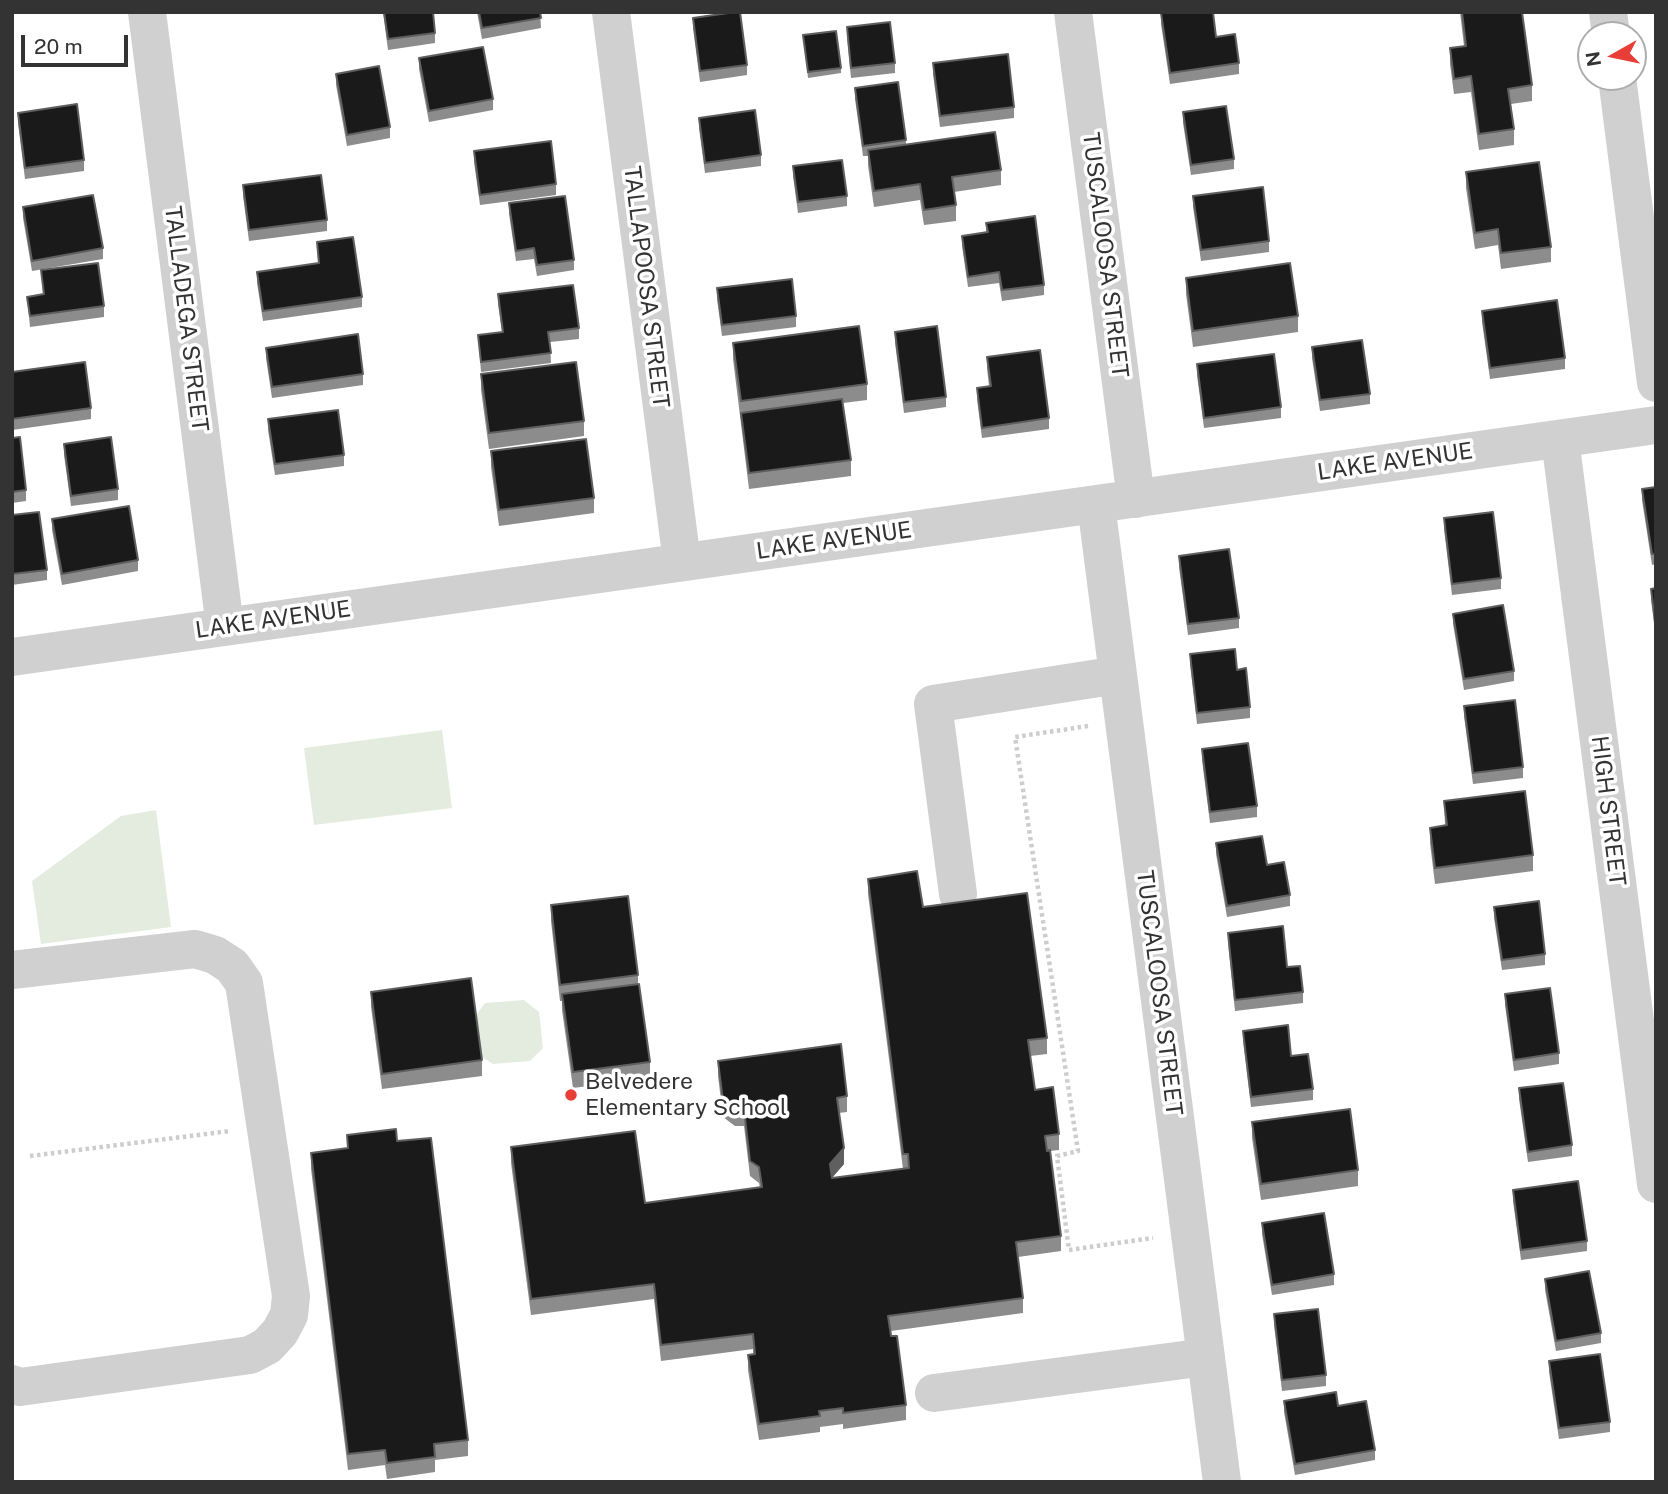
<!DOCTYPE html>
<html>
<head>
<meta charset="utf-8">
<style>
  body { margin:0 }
  #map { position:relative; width:1668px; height:1494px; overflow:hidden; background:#fff; font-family:"Public Sans",sans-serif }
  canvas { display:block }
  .frame { position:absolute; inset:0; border:14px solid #333; pointer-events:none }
  .north { position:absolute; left:1577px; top:21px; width:70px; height:70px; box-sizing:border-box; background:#fff; border:2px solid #adadad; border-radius:50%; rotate:261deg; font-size:19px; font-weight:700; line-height:28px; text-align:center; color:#333 }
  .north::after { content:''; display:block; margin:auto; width:24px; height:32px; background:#e73f38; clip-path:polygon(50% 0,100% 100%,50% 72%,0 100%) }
  .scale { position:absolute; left:21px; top:35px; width:107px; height:32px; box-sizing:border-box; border:4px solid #333; border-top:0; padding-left:9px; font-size:21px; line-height:24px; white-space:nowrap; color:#333; -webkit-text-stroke:5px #fff; paint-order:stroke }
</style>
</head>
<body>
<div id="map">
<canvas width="1668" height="1494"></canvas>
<div class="frame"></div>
<div class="north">N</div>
<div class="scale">20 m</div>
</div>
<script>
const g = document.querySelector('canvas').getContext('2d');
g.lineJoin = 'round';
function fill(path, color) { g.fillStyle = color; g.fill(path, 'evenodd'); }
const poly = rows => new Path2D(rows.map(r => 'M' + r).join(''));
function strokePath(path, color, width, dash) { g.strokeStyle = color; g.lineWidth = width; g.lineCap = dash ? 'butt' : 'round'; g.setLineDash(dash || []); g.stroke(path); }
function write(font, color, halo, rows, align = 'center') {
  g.font = font + ' "Public Sans",sans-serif'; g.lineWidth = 7; g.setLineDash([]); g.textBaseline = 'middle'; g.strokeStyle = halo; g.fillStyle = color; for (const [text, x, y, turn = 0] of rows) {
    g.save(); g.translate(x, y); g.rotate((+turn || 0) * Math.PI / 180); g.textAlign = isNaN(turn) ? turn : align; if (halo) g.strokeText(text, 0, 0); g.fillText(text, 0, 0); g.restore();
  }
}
const green = poly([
  [442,730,452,808,314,825,304,748],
  [156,810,171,927,41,944,32,881,121,816],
  [524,1000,539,1012,543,1048,530,1061,493,1064,479,1055,474,1018,485,1003]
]);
const path = poly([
  [1088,726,1015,737,1078,1151,1057,1156,1069,1250,1153,1238],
  [30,1156,230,1131]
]);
const minor = poly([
  [147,12,225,627],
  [611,12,682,562],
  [1073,12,1136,499],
  [1608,12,1611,35],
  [1617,77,1656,383],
  [1560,439,1656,1184],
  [1096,504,1222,1482],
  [12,657,1656,425],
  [958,894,933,704,1118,675],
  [12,970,195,949,215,955,232,966,244,983,291,1296,289,1315,280,1332,267,1346,250,1355,20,1387,12,1384],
  [934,1393,1206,1357]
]);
const wall = poly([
  [383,12,433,12,435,33,435,43,388,50],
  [477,12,540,12,541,28,482,39],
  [1460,12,1522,12,1532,85,1532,101,1511,104,1514,129,1514,145,1479,150,1471,92,1454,94,1450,64,1450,48,1464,46],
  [1161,13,1216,37,1239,63,1239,74,1170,84,1161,24],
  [693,18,747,65,747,75,700,82,693,28],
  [847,27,895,63,895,73,851,78,847,38],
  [803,35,841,68,841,73,808,78],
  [419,58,493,99,493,110,429,122,419,69],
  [933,63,1014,107,1014,118,940,127,933,74],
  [336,74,390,127,390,138,347,146,336,85],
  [855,88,906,140,906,145,1001,170,1001,185,954,192,956,205,956,221,924,225,920,200,874,207,868,166,868,156,863,156,855,99],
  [1183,112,1234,159,1234,169,1191,175,1183,123],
  [18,113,84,160,84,171,25,179,18,123],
  [699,118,761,155,761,166,705,173,699,128],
  [474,151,556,184,556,195,480,205,474,162],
  [793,166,847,196,847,206,798,213,793,176],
  [1466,172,1551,247,1551,262,1501,269,1498,245,1475,249,1466,188],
  [243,185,327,220,327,231,249,241,243,196],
  [1193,196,1269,241,1269,252,1201,261,1193,207],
  [509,203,574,260,574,270,537,276,534,259,516,261,509,214],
  [23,207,103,248,103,259,32,271,23,218],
  [986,223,1044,285,1044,295,1002,301,999,283,968,287,962,246,962,236,986,232],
  [317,242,362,297,362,307,263,321,257,283,257,272,318,263],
  [41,270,104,306,104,317,30,327,27,297,43,294],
  [1186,278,1298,316,1298,332,1193,347,1186,294],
  [717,288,796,316,796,327,722,336,717,299],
  [498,294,579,328,579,339,550,342,551,363,481,372,478,335,502,332,498,304],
  [1482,311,1565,358,1565,369,1490,379,1482,322],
  [895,332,946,397,946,407,904,413,895,343],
  [733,343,867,384,867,400,843,403,851,460,851,476,749,489,733,359],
  [1312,347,1370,394,1370,404,1320,411,1312,358],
  [266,348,363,374,363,385,272,398,266,358],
  [987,357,1049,418,1049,429,982,438,977,399,977,388,989,386,987,368],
  [1197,364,1281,407,1281,418,1204,428,1197,375],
  [12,372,91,408,91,419,12,430],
  [481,374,584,421,584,436,489,449,481,390],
  [268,419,344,455,344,466,275,475,268,430],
  [12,438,26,490,26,501,12,503],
  [64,444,118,489,118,500,71,506,64,455],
  [491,451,594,498,594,513,499,526,491,467],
  [1656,487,1656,564,1652,565,1642,500,1642,489],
  [12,515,47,570,47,580,12,585],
  [1444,518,1501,578,1501,589,1452,595,1444,529],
  [52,519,138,560,138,571,62,585,52,530],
  [1179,556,1239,618,1239,628,1188,635,1179,567],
  [1656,588,1656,639,1651,600,1651,589],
  [1453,614,1514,671,1514,681,1464,690,1453,624],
  [1190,654,1237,670,1250,707,1250,718,1197,724,1190,664],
  [1464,706,1523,767,1523,778,1473,784,1464,716],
  [1202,749,1257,806,1257,817,1210,823,1202,760],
  [1444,801,1533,855,1533,871,1435,884,1430,843,1430,828,1445,825],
  [1216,843,1267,865,1290,895,1290,906,1227,917,1216,854],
  [868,879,923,907,1047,1038,1047,1054,1030,1056,1035,1090,1059,1134,1059,1150,1050,1151,1061,1236,1061,1251,1018,1257,1023,1298,1023,1313,891,1331,906,1405,906,1420,843,1429,843,1424,820,1427,820,1432,759,1440,748,1370,748,1355,753,1354,753,1349,661,1361,654,1299,531,1315,511,1163,511,1147,645,1203,760,1188,759,1183,750,1176,744,1126,735,1126,723,1117,718,1076,718,1061,847,1096,847,1112,839,1113,844,1164,832,1178,903,1169,868,894],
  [551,905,638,975,638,985,650,1062,650,1078,573,1088,562,1010,562,1001,560,1001,551,921],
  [1494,907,1545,954,1545,965,1502,970,1494,918],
  [1228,933,1287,967,1303,992,1303,1003,1235,1011,1228,943],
  [371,992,482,1060,482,1076,382,1089,371,1007],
  [1505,994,1559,1053,1559,1064,1514,1071,1505,1005],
  [1243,1031,1291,1056,1313,1089,1313,1100,1251,1107,1243,1041],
  [1519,1088,1572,1145,1572,1156,1528,1162,1519,1099],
  [1252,1122,1358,1170,1358,1186,1261,1200,1252,1138],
  [347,1135,397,1141,468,1440,468,1456,435,1460,435,1472,387,1479,385,1465,348,1470,311,1169,311,1153,347,1148],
  [1513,1190,1587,1241,1587,1251,1521,1260,1513,1201],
  [1262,1223,1334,1274,1334,1285,1272,1295,1262,1234],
  [1545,1279,1601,1333,1601,1343,1556,1351,1545,1290],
  [1274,1314,1326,1375,1326,1386,1282,1391,1274,1325],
  [1549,1361,1610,1422,1610,1432,1559,1439,1549,1372],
  [1284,1401,1338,1406,1375,1450,1375,1460,1295,1475,1284,1412]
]);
const shadedWall = poly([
  [844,1148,844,1164,830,1180,830,1164]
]);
const building = poly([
  [384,12,433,12,435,33,388,39,384,12],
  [479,12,540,12,541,18,482,28,479,12],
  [735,12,740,12,747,65,700,71,693,18,735,12],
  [1165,12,1213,12,1216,37,1235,34,1239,63,1170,73,1161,13,1165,12],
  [1462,12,1522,12,1532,85,1508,89,1514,129,1479,134,1471,76,1454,79,1450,48,1466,46,1462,12],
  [890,22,895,63,851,68,847,27,890,22],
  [836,31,841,68,808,72,803,35,836,31],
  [483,47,493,99,429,111,419,58,483,47],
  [1008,54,1014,107,940,116,933,63,1008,54],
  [379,66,390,127,347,135,336,74,379,66],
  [898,82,906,140,863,146,855,88,898,82],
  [77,104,84,160,25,168,18,113,77,104],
  [1226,106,1234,159,1191,165,1183,112,1226,106],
  [755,110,761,155,705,163,699,118,755,110],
  [995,132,1001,170,952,177,956,205,924,210,920,184,874,191,868,150,995,132],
  [551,141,556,184,480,195,474,151,551,141],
  [842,160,847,196,798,202,793,166,842,160],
  [1539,162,1551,247,1501,253,1498,229,1475,233,1466,172,1539,162],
  [321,175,327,220,249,230,243,185,321,175],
  [1263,187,1269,241,1201,250,1193,196,1263,187],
  [93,195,103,248,32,261,23,207,93,195],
  [565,196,574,260,537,265,534,248,516,251,509,203,565,196],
  [1035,216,1044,285,1002,290,999,272,968,277,962,236,988,232,986,223,1035,216],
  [353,237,362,297,263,311,257,272,319,263,317,242,353,237],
  [98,263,104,306,30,316,27,297,44,294,41,270,98,263],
  [1290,263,1298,316,1193,331,1186,278,1290,263],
  [792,279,796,316,722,325,717,288,792,279],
  [573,285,579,328,548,332,551,353,481,362,478,335,503,332,498,294,573,285],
  [1557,300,1565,358,1490,368,1482,311,1557,300],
  [859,326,867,384,741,401,733,343,859,326],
  [937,326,946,397,904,402,895,332,937,326],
  [358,334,363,374,272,387,266,348,358,334],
  [1362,340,1370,394,1320,400,1312,347,1362,340],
  [1040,350,1049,418,982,428,977,388,991,386,987,357,1040,350],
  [1274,354,1281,407,1204,418,1197,364,1274,354],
  [85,362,91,408,12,419,12,372,85,362],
  [576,362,584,421,489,433,481,374,576,362],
  [842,399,851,460,749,473,741,413,842,399],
  [338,410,344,455,275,464,268,419,338,410],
  [20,437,26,490,12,492,12,438,20,437],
  [111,437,118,489,71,496,64,444,111,437],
  [586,439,594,498,499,510,491,451,586,439],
  [1656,487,1656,554,1652,554,1642,489,1656,487],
  [129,506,138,560,62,574,52,519,129,506],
  [39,512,47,570,12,574,12,515,39,512],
  [1493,512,1501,578,1452,584,1444,518,1493,512],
  [1229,549,1239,618,1188,624,1179,556,1229,549],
  [1656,588,1656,629,1651,589,1656,588],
  [1503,605,1514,671,1464,679,1453,614,1503,605],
  [1235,649,1237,670,1246,668,1250,707,1197,713,1190,654,1235,649],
  [1515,700,1523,767,1473,773,1464,706,1515,700],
  [1248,743,1257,806,1210,812,1202,749,1248,743],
  [1525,791,1533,855,1435,868,1430,828,1447,825,1444,801,1525,791],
  [1262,836,1267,865,1284,862,1290,895,1227,906,1216,843,1262,836],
  [917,871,923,907,1027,893,1047,1038,1028,1040,1035,1090,1053,1087,1059,1134,1045,1136,1047,1151,1050,1150,1061,1236,1016,1242,1023,1298,888,1316,891,1336,897,1336,906,1405,843,1413,843,1408,819,1411,820,1416,759,1424,748,1355,755,1354,753,1334,661,1345,654,1284,531,1299,511,1147,635,1131,645,1203,762,1187,759,1167,750,1161,744,1110,735,1111,723,1101,718,1061,841,1044,847,1096,837,1098,844,1148,830,1164,832,1178,909,1168,908,1154,903,1154,868,879,917,871],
  [628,896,638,975,560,985,551,905,628,896],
  [1539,901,1545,954,1502,960,1494,907,1539,901],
  [1283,926,1287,967,1300,966,1303,992,1235,1000,1228,933,1283,926],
  [471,978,482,1060,382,1074,371,992,471,978],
  [639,984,650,1062,573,1072,562,994,639,984],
  [1550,988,1559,1053,1514,1060,1505,994,1550,988],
  [1288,1025,1291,1056,1308,1054,1313,1089,1251,1097,1243,1031,1288,1025],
  [1563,1083,1572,1145,1528,1152,1519,1088,1563,1083],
  [1350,1109,1358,1170,1261,1184,1252,1122,1350,1109],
  [396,1129,397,1141,431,1138,468,1440,434,1444,435,1457,387,1463,385,1450,348,1454,311,1153,348,1148,347,1135,396,1129],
  [1578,1181,1587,1241,1521,1250,1513,1190,1578,1181],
  [1324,1213,1334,1274,1272,1285,1262,1223,1324,1213],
  [1589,1271,1601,1333,1556,1341,1545,1279,1589,1271],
  [1318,1309,1326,1375,1282,1380,1274,1314,1318,1309],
  [1600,1354,1610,1422,1559,1428,1549,1361,1600,1354],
  [1336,1392,1338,1406,1366,1401,1375,1450,1295,1464,1284,1401,1336,1392]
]);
const markers = [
  [571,1095,7,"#e73f38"]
];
const streetNames = [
  ["TUSCALOOSA STREET",1105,255,83],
  ["TALLAPOOSA STREET",646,287,83],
  ["TALLADEGA STREET",186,319,83],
  ["LAKE AVENUE",1395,462,-8],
  ["LAKE AVENUE",834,541,-8],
  ["LAKE AVENUE",273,620,-8],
  ["HIGH STREET",1608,811,83],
  ["TUSCALOOSA STREET",1159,993,83]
];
const poiNames = [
  ["Belvedere",585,1082],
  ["Elementary School",585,1108]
];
fill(green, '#e4ecdf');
strokePath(path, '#cdcdcd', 4.5, [3.5, 3.5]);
strokePath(minor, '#d0d0d0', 38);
fill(wall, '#8c8c8c');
fill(shadedWall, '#5f5f5f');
fill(building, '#1a1a1a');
strokePath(building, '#5f5f5f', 2);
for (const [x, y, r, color] of markers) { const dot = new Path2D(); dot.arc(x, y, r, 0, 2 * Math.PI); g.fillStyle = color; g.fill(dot); strokePath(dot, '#fff', 2.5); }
write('23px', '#333', '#fff', streetNames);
write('23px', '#333', '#fff', poiNames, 'left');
</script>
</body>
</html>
